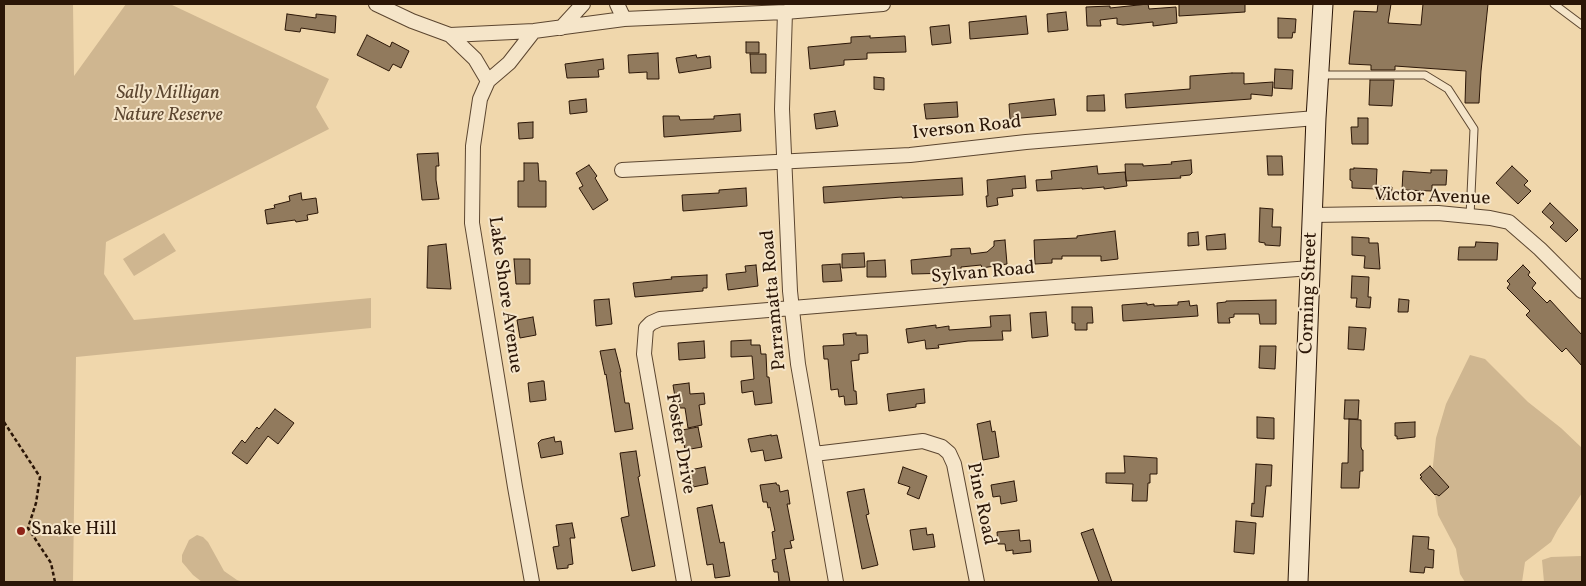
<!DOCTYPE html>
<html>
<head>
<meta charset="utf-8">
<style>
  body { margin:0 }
  #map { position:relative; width:1586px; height:586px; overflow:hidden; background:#f0d7ac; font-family:Vollkorn,serif }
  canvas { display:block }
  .frame { position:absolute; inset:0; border:5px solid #2b1607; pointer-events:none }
</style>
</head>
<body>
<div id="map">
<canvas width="1586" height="586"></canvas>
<div class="frame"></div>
</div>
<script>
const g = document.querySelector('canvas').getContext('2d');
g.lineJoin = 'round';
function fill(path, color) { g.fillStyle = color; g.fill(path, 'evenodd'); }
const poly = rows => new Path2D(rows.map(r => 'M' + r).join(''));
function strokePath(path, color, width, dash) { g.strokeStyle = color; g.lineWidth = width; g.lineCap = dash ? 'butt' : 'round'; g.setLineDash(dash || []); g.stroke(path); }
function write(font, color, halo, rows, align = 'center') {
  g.font = font + ' Vollkorn,serif'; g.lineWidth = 4; g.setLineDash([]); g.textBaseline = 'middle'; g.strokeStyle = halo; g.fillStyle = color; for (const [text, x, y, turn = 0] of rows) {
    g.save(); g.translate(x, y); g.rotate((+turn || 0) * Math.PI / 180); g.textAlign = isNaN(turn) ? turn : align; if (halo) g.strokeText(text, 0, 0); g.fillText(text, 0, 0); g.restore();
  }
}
const green = poly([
  [4,4,73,4,74,76,126,4,170,4,329,79,316,107,329,129,106,242,104,274,134,320,371,298,371,328,76,357,73,582,4,582],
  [164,233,176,251,134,276,123,259],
  [1470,355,1485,359,1528,402,1561,428,1582,448,1582,493,1558,529,1551,542,1525,562,1522,582,1465,582,1460,574,1456,549,1438,515,1432,474,1436,438,1446,404],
  [1582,500,1582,582,1544,582,1542,560,1551,557,1581,556],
  [197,535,203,537,208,542,224,571,237,580,244,582,202,582,193,575,182,562,182,555,189,540]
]);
const building = poly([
  [1148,4,1149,9,1176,7,1177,23,1153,26,1153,22,1123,25,1117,24,1117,18,1100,20,1101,26,1087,26,1086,7,1110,6,1110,8,1148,4],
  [1179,4,1245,4,1245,12,1179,16,1179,4],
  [1378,4,1391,4,1388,23,1421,25,1423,4,1488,4,1481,71,1479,103,1465,103,1466,71,1395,66,1395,70,1371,70,1371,65,1349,64,1354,11,1377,12,1378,4],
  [1066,12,1068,30,1048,32,1047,14,1066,12],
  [287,14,316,18,316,14,336,16,335,33,301,28,300,32,285,30,287,14],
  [1026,16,1028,34,970,39,969,22,1026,16],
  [1278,18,1296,19,1295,33,1293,32,1292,38,1278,38,1278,18],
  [949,25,951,43,932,45,930,27,949,25],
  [367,35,390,47,392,42,409,51,401,68,393,64,389,71,357,55,367,35],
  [870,36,870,38,905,36,906,52,867,53,867,59,844,60,844,65,810,69,808,47,851,43,851,37,870,36],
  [746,42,759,42,759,53,746,53,746,42],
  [658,53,659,79,647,79,647,72,629,73,628,55,658,53],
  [750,54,766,54,766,73,751,73,750,54],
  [696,55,697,58,710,56,711,68,679,73,676,58,696,55],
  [603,59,604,69,598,70,599,77,567,78,565,64,603,59],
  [1275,69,1293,70,1292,89,1274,88,1275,69],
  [1232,73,1244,73,1244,84,1273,82,1272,96,1251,94,1251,99,1126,108,1125,94,1190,89,1190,76,1232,73],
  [874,77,884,78,884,90,874,89,874,77],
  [1370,80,1394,80,1392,106,1369,105,1370,80],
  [1104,95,1105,111,1087,111,1087,96,1104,95],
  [586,99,587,112,570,114,569,101,586,99],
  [1054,99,1056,115,1010,119,1009,104,1054,99],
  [957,102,958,117,926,119,924,104,957,102],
  [835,111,838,126,816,129,814,114,835,111],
  [740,114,741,131,664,137,663,116,679,116,680,120,714,119,714,116,740,114],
  [1358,118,1368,118,1368,144,1352,144,1351,127,1358,127,1358,118],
  [533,122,533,138,519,139,518,123,533,122],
  [438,153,439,166,436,166,436,180,439,199,422,200,417,154,438,153],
  [1267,156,1282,156,1283,175,1268,175,1267,156],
  [1191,160,1192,173,1190,175,1180,176,1181,178,1126,181,1125,164,1143,164,1143,166,1172,164,1171,162,1191,160],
  [524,163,538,163,539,181,546,181,546,207,518,207,518,181,524,181,524,163],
  [589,165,597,176,595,178,608,200,593,210,579,188,583,186,576,173,589,165],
  [1097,166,1098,174,1125,172,1127,186,1104,189,1104,187,1082,189,1082,188,1037,191,1036,180,1052,179,1051,171,1097,166],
  [1512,166,1528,181,1524,185,1531,191,1518,204,1496,183,1512,166],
  [1354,168,1377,169,1376,189,1352,188,1352,181,1350,180,1350,169,1354,169,1354,168],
  [1431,170,1447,170,1446,185,1432,185,1432,191,1402,190,1403,171,1431,173,1431,170],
  [1025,176,1026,188,1012,189,1013,196,997,198,998,205,987,207,986,196,988,196,987,180,1025,176],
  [962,178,963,195,902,198,902,197,824,203,823,187,962,178],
  [1378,186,1392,187,1391,200,1377,199,1378,186],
  [746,188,747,206,683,211,682,195,719,193,719,190,746,188],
  [301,193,302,200,316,198,318,213,307,215,308,220,296,222,295,220,267,224,265,210,275,208,274,205,290,201,289,196,301,193],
  [1550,203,1578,230,1566,242,1550,227,1554,223,1542,212,1550,203],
  [1260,208,1273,209,1272,227,1281,227,1280,246,1265,245,1265,243,1259,242,1260,208],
  [1115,231,1118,259,1101,261,1101,256,1062,256,1062,259,1052,259,1052,263,1035,264,1034,240,1077,238,1077,236,1115,231],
  [1198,232,1199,245,1188,246,1188,233,1198,232],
  [1225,234,1226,249,1207,250,1206,236,1225,234],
  [1352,237,1369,238,1369,243,1378,243,1380,269,1364,268,1365,256,1352,255,1352,237],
  [1005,240,1007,264,982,268,981,265,961,267,961,271,954,273,912,274,911,260,951,256,951,249,970,248,971,254,987,252,994,246,994,241,1005,240],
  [1476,242,1498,243,1497,260,1458,260,1459,247,1475,247,1476,242],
  [446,244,451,289,427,288,428,246,446,244],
  [864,253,865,267,842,268,842,254,864,253],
  [514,259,530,259,530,284,516,284,514,259],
  [885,260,886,277,867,277,867,261,885,260],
  [840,264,842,281,823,282,822,265,840,264],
  [756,265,758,286,728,290,726,274,746,272,745,266,756,265],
  [1523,265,1530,272,1528,275,1536,283,1532,288,1547,303,1550,300,1582,335,1582,366,1566,348,1562,352,1526,315,1530,311,1507,288,1510,284,1507,281,1523,265],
  [707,275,707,288,703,288,703,291,635,297,633,283,672,279,671,277,707,275],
  [1352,276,1369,277,1368,297,1371,297,1370,308,1356,307,1357,298,1351,298,1352,276],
  [609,299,612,324,596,326,594,300,609,299],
  [1399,299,1409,300,1408,312,1398,312,1399,299],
  [1276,300,1276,324,1260,324,1259,314,1234,314,1234,317,1229,318,1230,323,1218,323,1217,303,1226,302,1226,301,1276,300],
  [1189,301,1190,306,1197,305,1198,316,1123,321,1122,305,1147,303,1147,305,1154,304,1154,306,1178,305,1178,302,1189,301],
  [1072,307,1092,307,1093,323,1087,323,1087,330,1075,330,1075,323,1072,323,1072,307],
  [1046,312,1048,336,1032,338,1030,313,1046,312],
  [1010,315,1011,331,1002,331,1003,340,968,341,938,345,939,348,926,349,925,340,908,343,906,329,936,325,936,328,949,326,949,330,991,327,990,316,1010,315],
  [533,317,536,335,520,338,517,320,533,317],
  [1349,327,1366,328,1364,350,1348,349,1349,327],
  [856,333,856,335,867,335,868,353,859,354,859,360,851,361,854,391,856,391,857,404,845,405,844,396,839,397,838,389,831,390,828,359,824,359,823,346,844,345,843,334,856,333],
  [751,340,751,345,760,345,761,354,766,354,767,377,769,377,772,403,755,405,753,391,742,393,741,381,754,379,752,356,731,357,731,341,751,340],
  [704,341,705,358,679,360,678,343,704,341],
  [1260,346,1276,346,1275,369,1259,368,1260,346],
  [615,349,621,372,620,372,625,403,629,403,633,429,615,432,606,374,605,375,600,351,615,349],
  [542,381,544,381,546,400,530,402,528,383,542,381],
  [689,383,690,394,704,393,705,404,699,405,702,425,688,428,685,408,680,408,679,403,676,403,673,385,689,383],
  [924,389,925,403,916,404,916,407,889,411,887,394,924,389],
  [1345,400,1359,400,1358,419,1344,419,1345,400],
  [275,409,294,423,278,444,268,436,247,464,232,453,242,440,245,443,257,427,259,429,275,409],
  [1257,417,1274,418,1274,439,1257,438,1257,417],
  [1349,419,1361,420,1361,447,1362,450,1363,450,1363,471,1360,471,1359,488,1341,488,1342,463,1348,463,1349,419],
  [990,421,992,432,995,431,999,457,983,460,977,424,990,421],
  [1415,422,1415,437,1397,439,1397,436,1395,436,1395,423,1415,422],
  [698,427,702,447,685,450,682,430,698,427],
  [771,435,771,436,777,435,782,458,765,461,763,450,751,452,748,439,771,435],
  [554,437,555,442,561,441,563,454,541,458,538,443,541,440,554,437],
  [636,451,640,476,638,477,655,566,632,571,621,518,629,516,620,453,636,451],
  [1124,456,1157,458,1157,474,1150,474,1150,483,1148,483,1147,501,1132,501,1133,484,1106,483,1106,473,1125,473,1124,456],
  [1256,464,1272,465,1271,486,1266,486,1263,517,1251,516,1252,503,1254,504,1256,464],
  [1430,466,1449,487,1439,496,1436,494,1435,495,1420,478,1422,477,1420,475,1430,466],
  [705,467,708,484,693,487,690,470,705,467],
  [903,467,927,476,919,499,907,494,910,487,898,483,903,467],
  [1014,481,1017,501,1001,504,1000,496,993,497,991,485,1014,481],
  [776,483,777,485,779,485,780,492,788,490,790,504,787,504,794,540,790,541,792,548,784,549,790,582,779,582,778,572,774,572,772,560,776,559,772,532,775,531,770,507,768,508,767,502,763,502,760,485,776,483],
  [864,489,869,514,866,515,878,565,862,569,847,492,864,489],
  [712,505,720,543,724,542,730,576,715,578,713,564,707,565,697,508,712,505],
  [1236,521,1256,523,1254,554,1234,552,1236,521],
  [572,523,575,538,570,538,573,564,568,565,568,568,557,569,553,547,559,546,556,525,572,523],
  [926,528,927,535,933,534,935,547,913,550,910,530,926,528],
  [1093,529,1112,582,1099,582,1081,533,1093,529],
  [1019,530,1020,541,1030,540,1031,552,1013,554,1013,550,1006,551,1005,544,998,544,997,532,1019,530],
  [1413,536,1429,537,1428,549,1434,550,1433,568,1425,567,1424,573,1410,572,1413,536]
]);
const path = poly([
  [4,422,40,477,36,503,28,528,51,563,55,582]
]);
const lane = poly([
  [1554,4,1582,25],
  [1320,75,1425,75,1448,89,1474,129,1470,216]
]);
const street = poly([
  [376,4,412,21,450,35,534,31,624,19,785,12,883,4],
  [617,4,624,19],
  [785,12,782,109,790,291,798,364,836,582],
  [561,28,583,4],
  [450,35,475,59,488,81],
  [622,170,910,155,1026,142,1316,118],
  [1313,215,1438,213,1490,218,1509,222,1540,249,1582,291],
  [814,454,923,441,942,447,949,453,954,464,977,582],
  [532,582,515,487,472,223,473,146,480,99,488,81,509,63,534,31],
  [684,582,644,354,646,328,651,323,660,319,961,294,1311,268]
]);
const secondary = poly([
  [1298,582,1316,118,1323,4]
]);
const markers = [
  [21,531,5,"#8f2418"]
];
const parkNames = [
  ["Sally Milligan",168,95],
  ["Nature Reserve",168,117]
];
const streetNames = [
  ["Iverson Road",967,129,-6],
  ["Victor Avenue",1432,198,2],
  ["Sylvan Road",983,274,-5],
  ["Corning Street",1310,293,-88],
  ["Lake Shore Avenue",504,295,82],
  ["Parramatta Road",775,300,-95],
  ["Foster Drive",679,444,80],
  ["Pine Road",980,504,78]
];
const poiNames = [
  ["Snake Hill",31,531]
];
fill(green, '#cfb690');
fill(building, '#917a5d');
strokePath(building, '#2b1607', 1);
strokePath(lane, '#5c4630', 9);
strokePath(street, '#5c4630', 16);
strokePath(secondary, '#2b1607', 21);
strokePath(path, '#2b1607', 2.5, [4, 2.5]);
strokePath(lane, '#f5e5c9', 7);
strokePath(street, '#f5e5c9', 14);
strokePath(secondary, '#f5e5c9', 19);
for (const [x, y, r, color] of markers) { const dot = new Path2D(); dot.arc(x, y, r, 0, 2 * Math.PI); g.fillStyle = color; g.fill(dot); strokePath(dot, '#f5e5c9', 2); }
write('italic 19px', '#5c4630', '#f5e5c9', parkNames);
write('19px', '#2b1607', '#f5e5c9', streetNames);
write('19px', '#2b1607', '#f5e5c9', poiNames, 'left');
</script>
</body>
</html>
